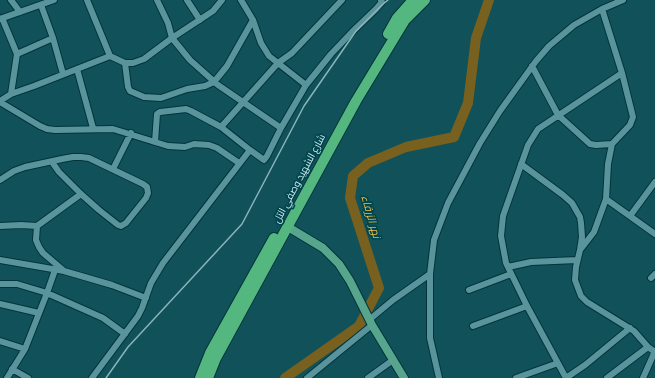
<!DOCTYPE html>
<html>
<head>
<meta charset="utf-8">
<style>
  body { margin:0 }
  canvas { display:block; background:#115159 }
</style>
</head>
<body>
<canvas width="655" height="378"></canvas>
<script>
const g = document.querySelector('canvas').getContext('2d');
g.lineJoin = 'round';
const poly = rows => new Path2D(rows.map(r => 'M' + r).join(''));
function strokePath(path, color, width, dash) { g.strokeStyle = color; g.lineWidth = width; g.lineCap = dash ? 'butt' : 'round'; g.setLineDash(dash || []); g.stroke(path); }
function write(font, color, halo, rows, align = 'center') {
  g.font = font + ' "Titillium Web",Cairo,sans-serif'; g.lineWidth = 3.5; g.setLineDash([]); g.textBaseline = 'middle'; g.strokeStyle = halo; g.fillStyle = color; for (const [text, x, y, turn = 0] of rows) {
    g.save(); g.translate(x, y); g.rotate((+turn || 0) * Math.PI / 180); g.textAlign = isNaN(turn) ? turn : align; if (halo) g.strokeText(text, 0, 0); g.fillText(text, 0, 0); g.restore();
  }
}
const river = poly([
  [285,378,359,326,379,288,350,198,353,176,368,163,406,147,454,137,468,103,476,38,489,0]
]);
const street = poly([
  [11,0,20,12],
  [87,0,110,56],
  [157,0,168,23,172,38,190,60,218,85,281,128],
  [187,0,200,20],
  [241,0,253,20,261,43,269,56,306,85],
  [41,5,53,38,63,74],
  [602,9,622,73,633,117,630,125,612,144,608,164,606,199,594,232,580,250,576,267,575,280,581,296,587,302,634,331,648,347,655,352],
  [2,18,17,54,11,94],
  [0,19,54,0],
  [17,54,53,38],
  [125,63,128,87,130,91,144,97,161,98,187,89,205,86,214,82,227,66,253,20],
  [532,66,558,115,590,144,596,145,612,144],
  [77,69,93,128],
  [0,101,11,94,34,86,110,56,125,63,133,63,144,59,172,38,213,11,222,0],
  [0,102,40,126,47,129,55,130,113,129,168,146,185,147,194,144,209,145,217,148,239,163],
  [221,127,278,63,292,53,342,0],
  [155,142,157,114,160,112,186,109,191,111,221,127,250,150,264,160,267,156,281,128,306,85,331,54,352,32,376,9,382,2,381,0],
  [521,164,563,195,572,203,580,217,581,223,582,237,580,250],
  [113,169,131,133],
  [0,180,14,171,25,167,62,159,73,157,81,157,89,158,143,184,147,187,148,193,146,198,126,223,121,226,118,225,99,210,81,194,59,172,52,162],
  [606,199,655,234],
  [630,216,655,182],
  [0,226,21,225,37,226],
  [0,260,64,271,112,285,146,298],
  [508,267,531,262,577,260],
  [63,270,43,253,39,247,36,240,37,226,81,194],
  [651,278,655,274],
  [0,284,17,284,47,293,103,318,125,334],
  [469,290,511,274],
  [0,304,39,313],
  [369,320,393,300,430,274],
  [473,326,527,306],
  [0,341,25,349],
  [12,369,28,378],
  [7,378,25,349,47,293,55,270],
  [92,378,138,316,142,308,151,283,163,263,250,150],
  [307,378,372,325],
  [368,378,393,360],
  [439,378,430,338,430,274,434,240,448,203,480,143,500,111,536,61,549,46,574,25,602,9,623,0],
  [516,378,558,363],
  [566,378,527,306,506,263,501,236,503,216,528,145,538,129,622,73],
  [566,378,585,365,630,328],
  [607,378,648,347],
  [643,378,655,351]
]);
const secondary = poly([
  [288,227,323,248,339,264,350,281,372,325,404,378]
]);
const primary = poly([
  [388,34,397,18,413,0],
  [200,378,210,353,274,238],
  [208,378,216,358,356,101,405,20,425,0]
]);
const rail = poly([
  [106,378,128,347,242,224,304,106,356,31,383,4,388,0]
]);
const streetNames = [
  ["شارع الشهيد وصفي التل",300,179,-62]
];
const waterNames = [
  ["نهر الزرقاء",370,217,74]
];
strokePath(river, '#78601f', 10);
strokePath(street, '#02343a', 8);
strokePath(secondary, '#02343a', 10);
strokePath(primary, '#02343a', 12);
strokePath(street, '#59939c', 6);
strokePath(secondary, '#57a58d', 8);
strokePath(primary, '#54b77f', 10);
strokePath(rail, '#8ab4b9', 1.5);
write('10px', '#cdebef', '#00464e', streetNames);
write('italic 11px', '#e9bd4a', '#00464e', waterNames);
</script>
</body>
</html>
